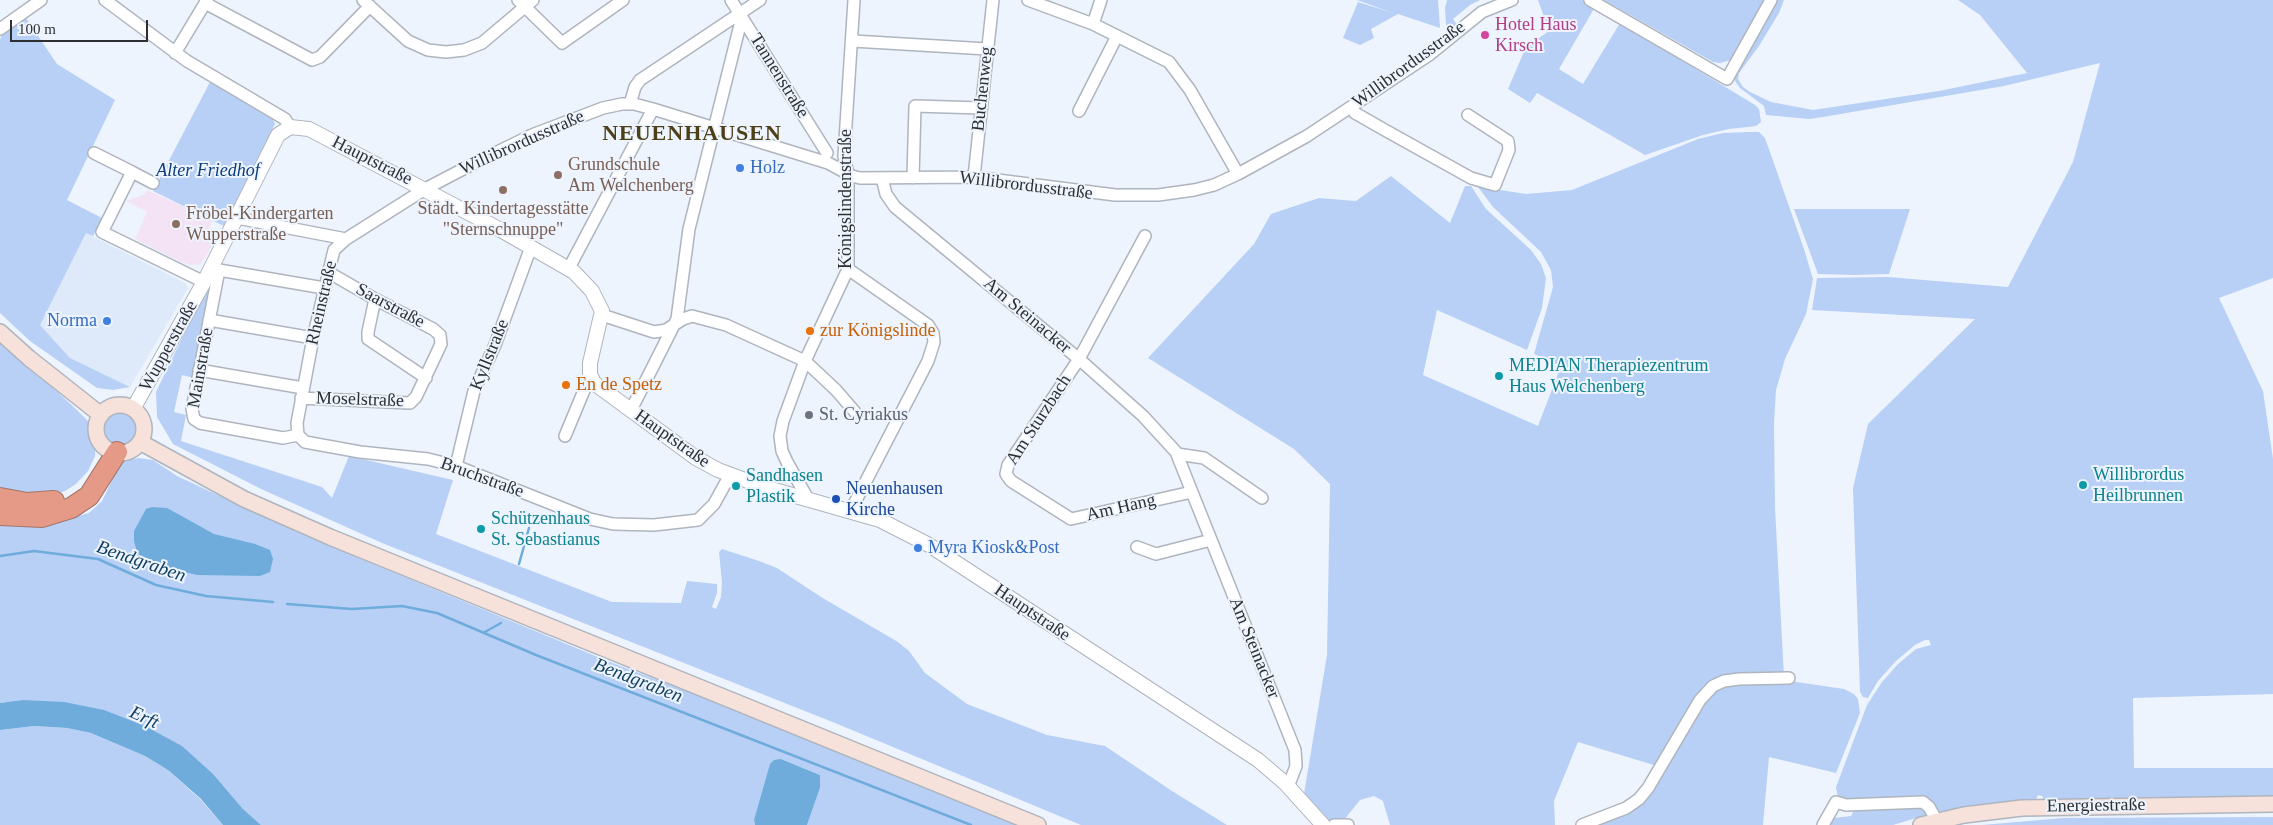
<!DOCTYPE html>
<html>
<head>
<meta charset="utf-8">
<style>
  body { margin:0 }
  #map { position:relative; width:2273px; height:825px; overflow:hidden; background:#edf4fe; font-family:Georgia,serif }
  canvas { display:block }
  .scale { position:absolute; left:10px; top:20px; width:138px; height:22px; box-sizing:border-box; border:2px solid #2d2f33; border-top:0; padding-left:6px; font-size:15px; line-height:18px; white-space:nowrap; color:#2d2f33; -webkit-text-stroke:4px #edf4fe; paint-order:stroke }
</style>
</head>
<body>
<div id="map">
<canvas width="2273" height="825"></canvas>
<div class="scale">100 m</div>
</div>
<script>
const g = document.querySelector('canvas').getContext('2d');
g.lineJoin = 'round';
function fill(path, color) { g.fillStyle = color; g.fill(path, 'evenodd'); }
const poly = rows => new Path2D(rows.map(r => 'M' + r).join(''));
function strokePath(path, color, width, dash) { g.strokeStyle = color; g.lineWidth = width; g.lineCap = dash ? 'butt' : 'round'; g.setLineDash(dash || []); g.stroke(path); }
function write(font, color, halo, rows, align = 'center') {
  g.font = font + ' Georgia,serif'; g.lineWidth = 4; g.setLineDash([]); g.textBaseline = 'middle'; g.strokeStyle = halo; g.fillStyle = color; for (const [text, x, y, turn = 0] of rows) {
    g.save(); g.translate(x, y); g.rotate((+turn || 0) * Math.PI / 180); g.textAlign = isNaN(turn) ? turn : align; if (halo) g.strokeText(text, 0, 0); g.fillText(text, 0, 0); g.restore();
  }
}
const built = poly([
  [86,233,185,283,188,288,130,387,70,358,40,325]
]);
const education = poly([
  [147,190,212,220,209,228,219,233,201,264,191,265,181,262,135,239,147,212,126,201,145,194]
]);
const green = poly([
  [1357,0,1438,0,1440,28,1398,14,1371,29,1374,38,1360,45,1343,38,1358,2,1393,13],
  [1447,0,1480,0,1470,5,1453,19,1458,26,1451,28,1446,25,1445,8],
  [1538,0,1582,0,1595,7,1559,69,1583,84,1620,23,1755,105,1759,109,1761,122,1756,126,1729,129,1703,135,1645,155,1537,93,1530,103,1508,89,1526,47,1549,31],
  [1604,0,1767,0,1735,59,1720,63,1713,62],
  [1775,0,1784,0,1779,13,1759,46,1739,73,1738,79,1743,87,1750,92,1771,102,1813,110,1939,91,2027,73,1980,15,1958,0,2273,0,2273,278,2219,298,2263,391,2273,459,2273,694,2133,698,2134,768,2273,768,2273,797,2045,801,2042,796,2038,795,2035,802,1970,807,1942,812,1935,809,1849,802,1838,798,1836,787,1867,705,1882,682,1898,664,1916,649,1931,645,1929,640,1925,640,1915,645,1896,661,1878,681,1868,698,1863,697,1860,692,1853,488,1868,424,1975,319,1812,310,1817,278,1888,277,2008,287,2073,162,2100,63,2004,86,1823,117,1809,119,1766,115,1764,106,1740,88,1735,81,1735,77],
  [26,18,57,64,115,100,67,200,102,218,93,236,86,233,40,325,70,358,130,387,113,390,97,388,30,341,0,313,0,37,1,40,1,36],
  [210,82,272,117,275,124,224,226,153,191],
  [1749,132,1759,132,1765,138,1804,249,1813,279,1806,314,1785,359,1776,390,1774,423,1775,508,1784,677,1737,675,1717,678,1704,685,1693,700,1657,766,1578,742,1554,801,1555,825,1390,825,1383,801,1374,796,1360,800,1344,820,1326,821,1304,794,1327,655,1330,484,1294,449,1148,358,1254,244,1271,214,1319,198,1356,201,1391,176,1450,223,1465,186,1471,186,1486,209,1531,250,1541,264,1546,278,1542,308,1527,350,1437,310,1423,375,1538,426,1561,366,1534,354,1553,287,1551,270,1541,252,1493,207,1475,183,1477,181,1500,190,1526,194,1572,190,1698,139,1723,133],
  [1794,209,1910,209,1889,274,1854,275,1818,274],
  [216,268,194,378,182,375,174,412,186,415,181,441,322,487,332,498,349,456,453,480,436,534,612,602,681,603,687,581,717,584,717,593,712,607,716,609,721,597,722,582,719,552,722,549,759,561,777,568,821,597,898,642,909,651,925,673,967,704,1047,735,1105,746,1172,791,1227,825,1081,825,835,723,382,543,261,489,173,444,157,417,156,392],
  [0,339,77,410,89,422,93,430,96,440,95,456,88,471,76,484,65,491,54,495,0,493],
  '102 428a18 18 0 1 1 36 0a18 18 0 1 1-36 0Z',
  [139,458,153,460,177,476,301,534,610,662,816,740,1022,825,807,825,820,788,820,775,781,759,754,820,755,825,261,825,243,809,214,775,22,700,0,703,0,524,74,517,89,513,102,501,114,476,125,460],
  [1790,681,1844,689,1854,694,1858,699,1860,713,1836,773,1769,757,1763,825,1590,825,1626,810,1704,698,1728,683],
  [35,726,67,728,91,733,145,756,168,770,201,800,223,825,0,825,0,730],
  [1920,805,1927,812,1926,815,1893,825,1830,825,1834,818,1851,816,1856,807],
  [2273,817,2273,825,1982,825,2063,818]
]);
const water = poly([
  [152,507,167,508,214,534,255,544,270,550,273,559,270,572,260,576,197,575,155,565,143,559,137,552,134,541,134,531,146,509],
  [22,700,64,702,104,710,145,726,182,746,214,775,243,809,261,825,223,825,201,799,168,770,145,756,91,733,67,728,35,726,0,730,0,703],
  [781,759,820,775,820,788,807,825,755,825,754,820,770,764,774,760]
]);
const stream = poly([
  [0,556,34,551,98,559,156,585,206,596,273,602],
  [519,564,529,528],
  [287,604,352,609,402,606,437,613,536,655,971,825],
  [483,633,501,623]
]);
const minor = poly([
  [105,0,187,61,285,119,290,127],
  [363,0,408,41,428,50,446,52,464,50,482,43,533,0],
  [518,0,562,43,623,0],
  [731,0,827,153],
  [1028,0,1093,24,1169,62,1190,90,1238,174],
  [1590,0,1727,79,1771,0],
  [205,3,312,60,320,57,370,6],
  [1093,24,1101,0],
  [0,29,41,0],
  [853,41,987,49],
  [175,53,207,0],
  [630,104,635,87,640,80,760,0],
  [1352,107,1355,113,1383,129,1471,178,1495,185,1509,150,1508,141,1468,115],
  [1079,111,1117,36],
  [94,153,132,172,102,232,204,282],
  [132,172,153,183],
  [974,177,993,0],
  [882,178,886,194,895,207,1079,359,1143,416,1176,452,1295,750,1296,766,1288,787],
  [913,178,915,106,981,108],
  [237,218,346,239],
  [1145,236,1079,359,1008,465,1006,474,1011,481,1071,519,1192,492],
  [569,268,653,109],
  [848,269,928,325,933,333,934,342,928,361,851,510],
  [375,299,368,332,368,339,426,378],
  [602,315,654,332,666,330,683,319,692,316,726,325,805,361,836,390,855,412],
  [209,320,313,338],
  [199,370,303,388],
  [301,398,410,403,416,397,441,344,440,335,433,329,375,299,328,272],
  [631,410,677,319,689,229,740,25,740,14],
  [298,435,283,438,200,423,194,419,192,409,219,270,324,288],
  [565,436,590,376],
  [1177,454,1204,458,1262,498],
  [456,466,474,391,495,345,531,247],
  [730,475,714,504,698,520,654,525,613,524,590,519,456,466,428,459,360,452,305,442,298,435,297,423,313,338,334,250,346,239,425,189,469,166,532,135,603,108,622,104,634,104,653,109,828,163,852,176,860,178,974,177,1115,195,1158,195,1194,190,1214,185,1238,174,1307,136,1429,55,1482,12,1512,0],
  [808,499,787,462,782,451,780,436,783,421,805,361,848,269,848,174,844,156,854,0],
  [1137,547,1156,554,1211,540],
  [1334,825,1348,825],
  [1582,825,1626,808,1639,799,1648,788,1700,700,1713,686,1724,681,1739,679,1789,678],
  [1823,825,1836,802,1846,805,1923,802,1929,807,1937,821]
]);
const tertiary = poly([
  [133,409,204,282,278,135,290,127,309,129,499,229,574,272,592,291,602,311,590,363,590,374,594,383,696,458,718,470,764,487,880,520,929,545,1258,760,1285,783,1323,825]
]);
const secondary = poly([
  [0,332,29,358,101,415],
  '96 429a24 24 0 1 1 48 0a24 24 0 1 1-48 0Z',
  [140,442,244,499,330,537,1038,825],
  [1921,825,1964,815,2022,808,2273,804]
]);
const motorway = poly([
  [0,498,27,503,54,501],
  [0,515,42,517,71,508,89,496,117,452]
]);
const markers = [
  [1485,35,5,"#d1479c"],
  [740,168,5,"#3f7fe0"],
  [558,175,5,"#8d6e63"],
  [503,190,5,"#8d6e63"],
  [176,224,5,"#8d6e63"],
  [107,321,5,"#3f7fe0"],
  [810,331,5,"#e8710a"],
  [1499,376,5,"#0f9aa8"],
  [566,385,5,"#e8710a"],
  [809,415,5,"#6b7280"],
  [2083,485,5,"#0f9aa8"],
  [736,486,5,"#0f9aa8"],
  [836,499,5,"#1a4fb4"],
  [481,529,5,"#0f9aa8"],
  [918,548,5,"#3f7fe0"]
];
const hotelNames = [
  ["Hotel Haus",1495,25],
  ["Kirsch",1495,46]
];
const streetNames = [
  ["Willibrordusstraße",1409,65,-36],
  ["Tannenstraße",779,76,58],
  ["Buchenweg",983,89,-84],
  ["Willibrordusstraße",522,143,-24],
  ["Hauptstraße",372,161,27],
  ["Willibrordusstraße",1026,186,7],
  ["Königslindenstraße",846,199,-90],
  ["Rheinstraße",322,303,-77],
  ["Saarstraße",390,306,28],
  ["Am Steinacker",1027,316,40],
  ["Wupperstraße",169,346,-61],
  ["Kyllstraße",490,355,-68],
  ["Mainstraße",201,368,-80],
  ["Moselstraße",360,400,2],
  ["Am Sturzbach",1039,420,-57],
  ["Hauptstraße",672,439,35],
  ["Bruchstraße",482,478,20],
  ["Am Hang",1121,508,-13],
  ["Hauptstraße",1032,613,34],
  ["Am Steinacker",1254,648,68],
  ["Energiestraße",2096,806,-1]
];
const educationNames = [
  ["Grundschule",568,165],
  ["Am Welchenberg",568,186],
  ["Städt. Kindertagesstätte",503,209,"center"],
  ["\"Sternschnuppe\"",503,230,"center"],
  ["Fröbel-Kindergarten",186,214],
  ["Wupperstraße",186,235]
];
const shopNames = [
  ["Holz",750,168],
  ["Norma",97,321,"right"],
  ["Myra Kiosk&Post",928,548]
];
const parkNames = [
  ["Alter Friedhof",208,171]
];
const foodNames = [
  ["zur Königslinde",820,331],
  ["En de Spetz",576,385]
];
const cultureNames = [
  ["MEDIAN Therapiezentrum",1509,366],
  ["Haus Welchenberg",1509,387],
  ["Willibrordus",2093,475],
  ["Heilbrunnen",2093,496],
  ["Sandhasen",746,476],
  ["Plastik",746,497],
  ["Schützenhaus",491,519],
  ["St. Sebastianus",491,540]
];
const worshipNames = [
  ["St. Cyriakus",819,415]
];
const transitNames = [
  ["Neuenhausen",846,489],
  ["Kirche",846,510]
];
const waterNames = [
  ["Bendgraben",141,562,19],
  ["Bendgraben",638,681,21],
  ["Erft",144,718,25]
];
const districtNames = [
  ["NEUENHAUSEN",692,134]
];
fill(built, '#dee9fa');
fill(education, '#f3e3f5');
fill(green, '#b8d0f5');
fill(water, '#6facdc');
strokePath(stream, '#6facdc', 2.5);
strokePath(minor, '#afb5be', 14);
strokePath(tertiary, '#afb5be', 16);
strokePath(secondary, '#afb5be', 18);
strokePath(motorway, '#a47569', 22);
strokePath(minor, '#fff', 11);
strokePath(tertiary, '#fff', 14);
strokePath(secondary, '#f7e1db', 15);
strokePath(motorway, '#e49a86', 20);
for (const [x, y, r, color] of markers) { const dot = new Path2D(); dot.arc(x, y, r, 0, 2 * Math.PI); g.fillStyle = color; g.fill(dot); strokePath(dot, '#edf4fe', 2); }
write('18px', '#b23c85', '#edf4fe', hotelNames, 'left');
write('18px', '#2d2f33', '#edf4fe', streetNames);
write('18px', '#785e54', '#edf4fe', educationNames, 'left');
write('18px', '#366cbe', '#edf4fe', shopNames, 'left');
write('italic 18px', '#0d3c7f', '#edf4fe', parkNames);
write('18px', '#c56008', '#edf4fe', foodNames, 'left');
write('18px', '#0d838f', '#edf4fe', cultureNames, 'left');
write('18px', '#5b616d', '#edf4fe', worshipNames, 'left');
write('18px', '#164399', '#edf4fe', transitNames, 'left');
write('italic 19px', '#114060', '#edf4fe', waterNames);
g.letterSpacing = '1px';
write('bold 22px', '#4d3f17', '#edf4fe', districtNames);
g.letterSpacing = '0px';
</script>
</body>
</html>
